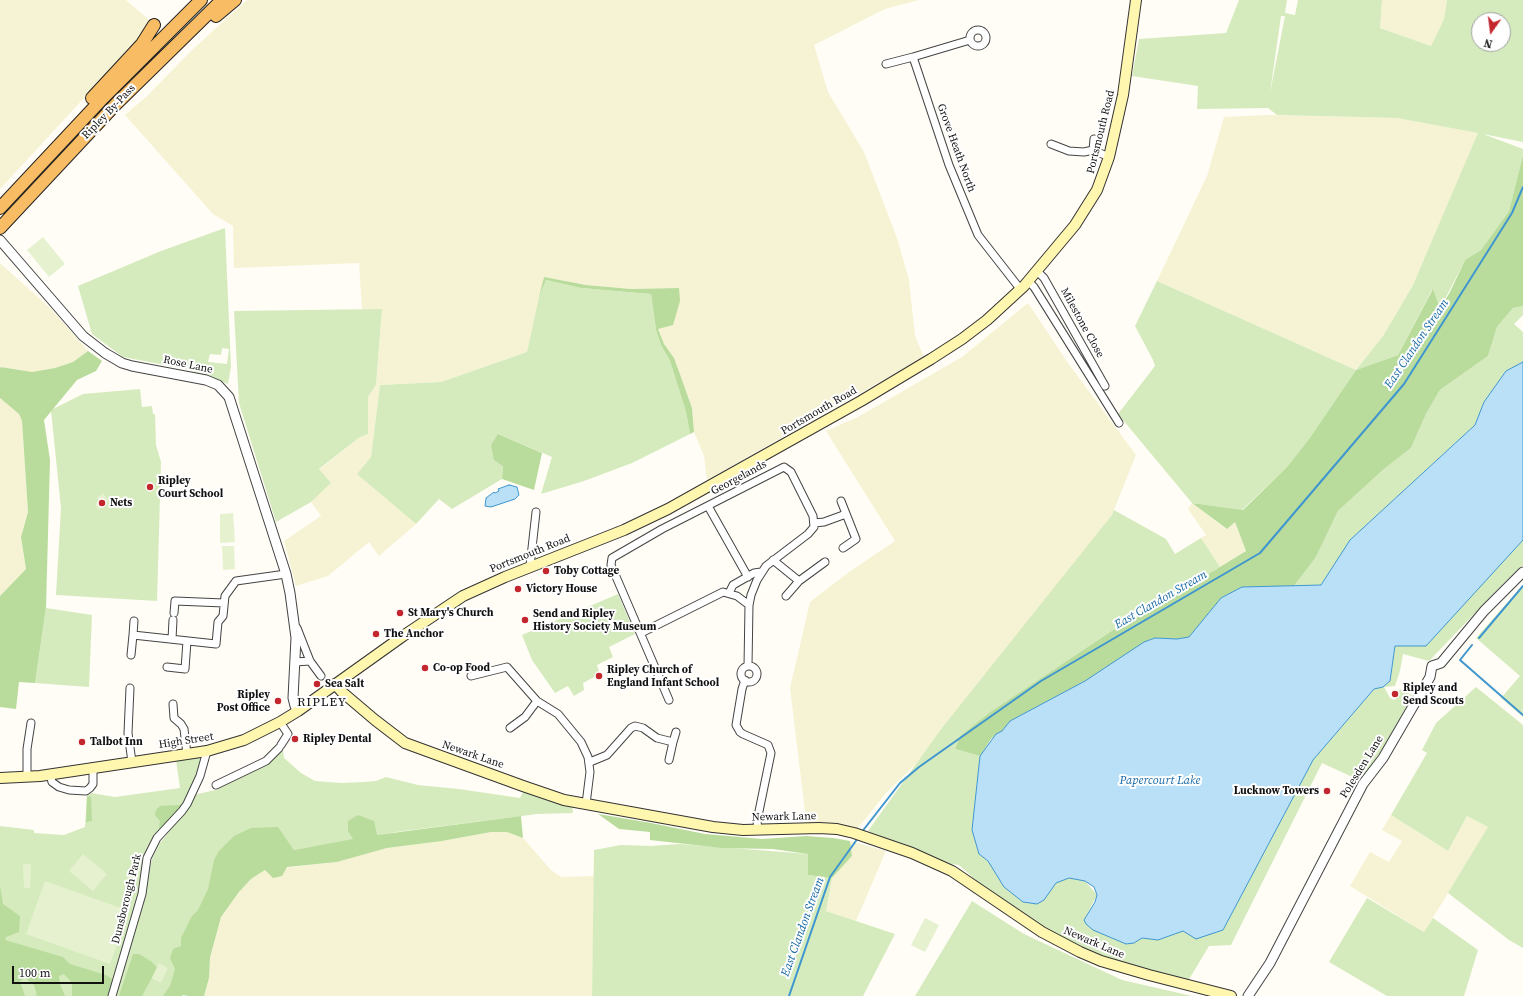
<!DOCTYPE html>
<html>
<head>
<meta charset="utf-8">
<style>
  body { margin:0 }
  #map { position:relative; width:1523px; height:996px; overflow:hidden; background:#fffdf5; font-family:"Source Serif 4",serif }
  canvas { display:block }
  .north { position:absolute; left:1471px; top:12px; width:40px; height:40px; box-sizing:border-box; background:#fff; border:1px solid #a0a0a0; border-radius:50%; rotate:194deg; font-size:11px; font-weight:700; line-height:16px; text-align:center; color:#111 }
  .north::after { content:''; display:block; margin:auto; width:14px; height:18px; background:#c4262e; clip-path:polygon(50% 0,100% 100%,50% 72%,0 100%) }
  .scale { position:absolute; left:12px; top:966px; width:92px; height:18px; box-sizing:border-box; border:2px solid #111; border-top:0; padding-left:5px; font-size:12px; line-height:14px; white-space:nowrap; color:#111; -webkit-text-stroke:3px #fff; paint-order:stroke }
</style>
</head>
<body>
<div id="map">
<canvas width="1523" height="996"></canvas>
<div class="north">N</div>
<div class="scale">100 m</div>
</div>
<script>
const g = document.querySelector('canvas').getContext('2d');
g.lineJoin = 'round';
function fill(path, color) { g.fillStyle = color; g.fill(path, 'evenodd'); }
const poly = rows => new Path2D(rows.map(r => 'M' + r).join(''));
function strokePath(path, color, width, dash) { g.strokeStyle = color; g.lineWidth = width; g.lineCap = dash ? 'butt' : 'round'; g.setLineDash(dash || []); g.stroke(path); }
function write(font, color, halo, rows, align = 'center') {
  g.font = font + ' "Source Serif 4",serif'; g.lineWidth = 4; g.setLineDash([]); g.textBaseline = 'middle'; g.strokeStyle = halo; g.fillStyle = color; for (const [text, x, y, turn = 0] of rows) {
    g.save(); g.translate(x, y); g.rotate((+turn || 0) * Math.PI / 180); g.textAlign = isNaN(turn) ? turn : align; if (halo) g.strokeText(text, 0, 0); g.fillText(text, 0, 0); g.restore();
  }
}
const farmland = poly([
  [0,0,126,0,149,20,143,33,132,46,0,189],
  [247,0,919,0,885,9,814,45,828,92,864,152,897,238,909,280,915,336,924,357,707,480,704,456,694,432,692,408,674,358,664,344,658,329,679,288,631,289,586,285,544,277,527,352,441,382,380,385,371,457,358,474,416,524,379,556,369,542,328,576,296,586,284,541,321,516,311,502,331,483,319,470,360,437,368,434,368,397,376,385,382,310,362,310,359,263,234,268,233,226,213,214,125,115,147,96,192,50],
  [1382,0,1447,0,1444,19,1431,46,1380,28],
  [1267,115,1397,118,1479,133,1413,285,1383,336,1356,370,1157,281,1207,176,1224,117],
  [0,263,51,309,88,351,73,362,55,368,32,372,2,367,0,368],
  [1028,303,1068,363,1136,455,1112,515,1094,540,941,729,915,765,886,793,854,833,807,828,790,688,810,602,849,572,895,541,826,431,858,417,962,357],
  [0,398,19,414,22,421,28,512,21,537,26,569,0,596],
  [1192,503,1226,529,1235,522,1246,551,1220,567,1201,538,1206,535,1188,509],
  [1391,815,1448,851,1467,816,1489,827,1424,932,1350,886,1370,852,1389,862,1402,841,1382,830],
  [491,832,507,832,523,838,551,870,561,877,594,876,592,996,204,996,209,978,210,959,221,917,239,892,251,879,265,870,337,862,387,848,442,841],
  [850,841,886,851,856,921,826,911,832,878,852,856]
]);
const green = poly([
  [1239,0,1287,0,1285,13,1295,15,1298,0,1382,0,1380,28,1431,46,1444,19,1447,0,1523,0,1523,142,1483,134,1523,149,1523,155,1509,211,1481,250,1465,260,1440,309,1432,290,1398,355,1356,370,1309,439,1287,467,1242,510,1192,503,1118,414,1155,366,1153,360,1135,326,1157,281,1356,370,1383,336,1413,285,1478,133,1397,118,1277,115,1268,108,1197,109,1198,86,1132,76,1139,39,1226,33],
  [1281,16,1285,16,1270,93],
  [1479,20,1503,20,1503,44,1479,44],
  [225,228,231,367,228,384,186,369,123,357,92,334,78,286,161,251],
  [222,348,229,349,227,364,208,362,210,354,221,355],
  [546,280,581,288,651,294,656,330,661,345,670,361,686,412,690,434,632,463,584,481,541,494,552,457,498,434,503,466,502,479,452,509,439,499,416,524,357,474,371,457,380,385,441,382,527,352,539,297],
  [1523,306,1523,315,1514,324,1523,332,1523,362,1506,371,1484,402,1475,425,1350,540,1321,585,1294,586,1316,557,1338,511,1384,469,1411,448,1426,414,1440,390,1488,356,1497,327,1513,308],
  [382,309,376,385,368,397,368,434,360,437,319,469,331,483,311,502,276,522,239,403,234,311],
  [140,389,142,407,152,406,153,414,155,414,156,445,161,462,157,601,56,595,61,508,51,410,83,394],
  [1114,510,1166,539,1175,554,1201,538,1220,567,1140,612,990,712,960,736,955,749,980,756,972,830,979,854,988,861,1004,887,1023,902,1037,904,1056,883,1069,878,1085,881,1097,895,1084,920,1134,943,1142,938,1158,940,1183,931,1223,930,1313,760,1374,689,1383,687,1390,681,1395,646,1426,645,1523,540,1523,565,1501,586,1429,661,1403,654,1400,671,1395,686,1384,687,1390,698,1395,700,1400,689,1412,695,1391,736,1361,781,1322,763,1231,945,1209,946,1188,981,1087,951,1042,926,979,883,959,865,945,863,868,831,941,729,1112,515],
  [1523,585,1523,717,1501,698,1520,676,1476,638],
  [618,594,635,634,609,647,613,657,597,665,600,674,583,683,584,690,574,696,568,686,555,693,532,660,522,635],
  [46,608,92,615,89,687,35,683],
  [1476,687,1523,725,1523,948,1509,940,1448,893,1488,827,1467,816,1448,851,1391,815,1427,753,1422,750,1436,723],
  [280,749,283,750,284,758,301,773,315,781,341,783,364,782,376,781,386,777,418,785,459,789,520,798,523,792,554,802,572,806,573,813,537,814,396,832,294,850,278,828,251,828,182,996,113,996,139,912,149,872,152,859,160,843,186,810,193,795,216,790,271,758],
  [199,757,202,760,202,764,187,798,154,839,141,891,138,895,110,996,0,996,0,826,34,830,34,833,64,835,85,827,87,796,91,793,115,797,180,788,176,760],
  [679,844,809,854,808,875,832,878,826,911,895,934,863,996,592,996,594,850,621,845,650,846],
  [1367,898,1424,932,1433,918,1478,950,1464,996,1387,996,1329,962],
  [972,901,1024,934,1122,980,1192,996,915,996]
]);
const forest = poly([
  [1523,155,1523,306,1513,308,1497,327,1488,356,1440,390,1426,414,1411,448,1384,469,1338,511,1316,557,1294,586,1242,587,1221,598,1189,637,1177,639,1155,638,1144,642,1085,681,1010,721,1002,731,996,734,991,739,980,756,955,749,960,736,990,712,1140,612,1215,570,1246,551,1235,522,1227,529,1192,503,1243,510,1287,467,1309,439,1356,370,1398,355,1433,289,1440,309,1450,292,1465,260,1481,250,1509,211],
  [544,277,586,285,631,289,679,288,680,301,673,325,658,329,664,344,674,358,681,377,692,408,694,432,690,434,686,412,670,361,661,345,656,330,651,294,581,288,546,280,539,297],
  [88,351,102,361,96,371,77,380,44,420,50,460,46,608,35,683,19,682,16,709,0,707,0,596,26,569,21,537,28,512,22,421,19,414,0,398,0,368,1,367,32,372,55,368,73,362],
  [498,434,542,453,534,490,502,479,503,466,494,460,491,445],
  [87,796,91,797,92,821,86,822],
  [185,800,186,801,161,832,159,828,160,821,155,815,156,810,160,806,180,805],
  [598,814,651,823,705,834,762,839,806,836,833,838,850,841,852,856,832,878,808,875,808,854,773,849,722,848,650,840,650,832,619,829],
  [358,815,374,821,377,835,521,816,523,838,507,832,491,832,442,841,387,848,337,862,287,867,282,876,273,878,265,870,251,879,239,892,221,917,210,958,209,978,204,996,188,996,183,995,182,996,163,996,170,986,175,969,170,958,173,949,181,946,181,938,192,916,198,910,208,889,214,860,219,851,234,836,251,828,278,827,294,850,353,839,348,831,348,821],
  [0,886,3,904,20,916,19,932,6,937,5,940,63,957,70,964,106,975,114,980,110,996,72,996,72,983,64,974,59,976,60,984,65,996,35,996,37,995,34,985,25,978,20,981,25,996,0,996],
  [133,954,139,954,152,962,157,968,142,996,119,996]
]);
const pitch = poly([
  [43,237,65,264,49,277,27,250],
  [103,493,109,501,99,510,95,505,99,501,97,498],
  [233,513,235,542,220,543,220,514],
  [222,546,234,546,235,569,223,570],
  [83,854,107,874,93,891,69,871],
  [23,864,31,864,30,888,24,888],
  [45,881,129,911,110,964,26,934],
  [925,918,939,925,925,952,911,945],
  [159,963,168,968,161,983,152,978]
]);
const water = poly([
  [1523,362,1523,540,1426,646,1395,646,1390,681,1383,687,1374,689,1313,760,1223,930,1196,939,1183,931,1158,940,1142,938,1134,943,1126,944,1093,930,1086,924,1084,920,1095,902,1097,895,1094,887,1085,881,1069,878,1056,883,1044,900,1037,904,1023,902,1004,887,988,861,979,854,972,830,980,756,996,734,1002,731,1010,721,1085,681,1144,642,1155,638,1177,639,1189,637,1221,598,1242,587,1321,585,1350,540,1475,425,1484,402,1506,371,1523,362],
  [509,485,517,487,519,495,515,499,491,507,485,506,486,498,494,492,495,493,499,491,498,489,509,485]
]);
const stream = poly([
  [1479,638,1523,586],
  [1472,645,1460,660,1523,715],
  [861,833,900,783,919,767,1041,681,1260,553,1404,384,1512,213,1523,187],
  [789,996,830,877,858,838]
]);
const minor = poly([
  '970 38a8 8 0 1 1 16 0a8 8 0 1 1-16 0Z',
  [970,40,913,57,949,165,978,235,1021,290],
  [886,64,913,57],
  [1051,144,1069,151,1084,152,1093,150,1109,157],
  [1093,150,1094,139],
  [1037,271,1044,278,1105,386],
  [1028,281,1034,287,1119,423],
  [841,501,856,539,843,548],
  [708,506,748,577],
  [814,523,824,522,846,514],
  [773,560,799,581],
  [530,566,536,512],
  [729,593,733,585,754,573,761,572],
  [786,596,799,581,825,562],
  [174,613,175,601,224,603],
  [297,628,310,661,321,676],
  [641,633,723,592,737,596,749,605],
  [133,635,134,621],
  [172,639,173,620],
  [131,655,133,635,216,644,218,622,223,616,225,596,236,581,286,574],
  [295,662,310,661],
  '741 674a8 8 0 1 1 16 0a8 8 0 1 1-16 0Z',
  [167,667,185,669,187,641],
  [471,676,507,667,537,701,558,714,581,742,588,757,590,772,586,804],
  [745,680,742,689,736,725,740,732,743,734,768,745,771,753,757,821,758,830],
  [130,688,128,733,132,762],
  [669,700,611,565,612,558,662,529,784,467,791,472,813,516,814,527,808,534,766,566,757,580,751,595,749,605,748,666],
  [173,704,174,718,181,724,184,729,187,754],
  [280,722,288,734,281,745],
  [510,728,525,717,537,701],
  [669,760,673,742,676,732],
  [590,762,607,755,631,728,635,726,643,728,657,738,673,742],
  [50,775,52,782,59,787,69,790,86,791,90,788,93,784,93,768],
  [27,777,27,749,31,723],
  [216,785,266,761,279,748],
  [112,996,142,894,147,858,157,838,182,811,187,804,200,776,207,751]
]);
const tertiary = poly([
  [0,240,83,336,105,353,122,363,132,366,206,380,218,385,229,397,286,574,290,593,296,638,293,698,295,706,298,711],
  [1248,996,1270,963,1363,784,1383,758,1430,677,1432,666,1441,663,1484,611,1523,572]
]);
const secondary = poly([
  [335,684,342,692,375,720,405,743,523,786,564,800,713,827,743,830,819,828,837,829,854,833,912,853,952,871,1042,932,1080,952,1101,961,1149,975,1231,996],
  [0,778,40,776,207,751,244,740,280,722,298,711,403,636,463,596,505,577,624,530,668,509,861,401,931,359,962,339,987,320,1024,286,1075,225,1097,190,1109,157,1123,95,1136,0]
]);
const trunk = poly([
  [216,16,235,0],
  [92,98,142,44,154,25],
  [0,208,103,98,201,0],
  [0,228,116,104,222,0]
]);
const markers = [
  [150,487,4,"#c4262e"],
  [102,503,4,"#c4262e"],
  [546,571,4,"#c4262e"],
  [518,589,4,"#c4262e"],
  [400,613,4,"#c4262e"],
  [525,620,4,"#c4262e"],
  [376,634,4,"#c4262e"],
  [425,668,4,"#c4262e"],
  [599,676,4,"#c4262e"],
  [317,684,4,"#c4262e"],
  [1395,694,4,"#c4262e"],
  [278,701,4,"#c4262e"],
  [295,739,4,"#c4262e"],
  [82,742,4,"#c4262e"],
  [1327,791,4,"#c4262e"]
];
const streetNames = [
  ["Ripley By-Pass",109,112,-46],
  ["Portsmouth Road",1101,132,-76],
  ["Grove Heath North",956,148,70],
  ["Milestone Close",1082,323,61],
  ["Rose Lane",188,365,12],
  ["Portsmouth Road",819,411,-30],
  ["Georgelands",739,478,-28],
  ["Portsmouth Road",530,554,-22],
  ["High Street",186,741,-9],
  ["Newark Lane",473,755,19],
  ["Polesden Lane",1362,767,-58],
  ["Newark Lane",784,817,-1],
  ["Dunsborough Park",127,899,-76],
  ["Newark Lane",1094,943,23]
];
const poiNames = [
  ["Ripley",158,481],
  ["Court School",158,494],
  ["Nets",110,503],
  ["Toby Cottage",554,571],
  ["Victory House",526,589],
  ["St Mary's Church",408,613],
  ["Send and Ripley",533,614],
  ["History Society Museum",533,627],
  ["The Anchor",384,634],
  ["Co-op Food",433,668],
  ["Ripley Church of",607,670],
  ["England Infant School",607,683],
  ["Sea Salt",325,684],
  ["Ripley and",1403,688],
  ["Send Scouts",1403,701],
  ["Ripley",270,695,"right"],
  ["Post Office",270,708,"right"],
  ["Ripley Dental",303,739],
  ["Talbot Inn",90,742],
  ["Lucknow Towers",1319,791,"right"]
];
const waterNames = [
  ["East Clandon Stream",1417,344,-56],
  ["East Clandon Stream",1161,600,-30],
  ["Papercourt Lake",1160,781],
  ["East Clandon Stream",803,927,-70]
];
const quarterNames = [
  ["RIPLEY",322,703]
];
fill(farmland, '#f6f3d4');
fill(green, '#d5ebbd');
fill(forest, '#b9dc9c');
fill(pitch, '#e6f2cf');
fill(water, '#b9e0f7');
strokePath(water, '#3f96cf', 1);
strokePath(stream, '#3f96cf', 2);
strokePath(minor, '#444', 9);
strokePath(tertiary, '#444', 11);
strokePath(secondary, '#333', 12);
strokePath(trunk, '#222', 14);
strokePath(minor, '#fff', 7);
strokePath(tertiary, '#fff', 9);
strokePath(secondary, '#fff6b0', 10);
strokePath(trunk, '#f7bc64', 12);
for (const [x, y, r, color] of markers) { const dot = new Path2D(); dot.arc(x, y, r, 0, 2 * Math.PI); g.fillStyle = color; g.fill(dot); strokePath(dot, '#fff', 1.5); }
write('11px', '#111', '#fff', streetNames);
write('bold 11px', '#111', '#fff', poiNames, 'left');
write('italic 12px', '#1768a6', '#fff', waterNames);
g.letterSpacing = '1px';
write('13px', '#111', '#fff', quarterNames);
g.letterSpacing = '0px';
</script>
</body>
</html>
